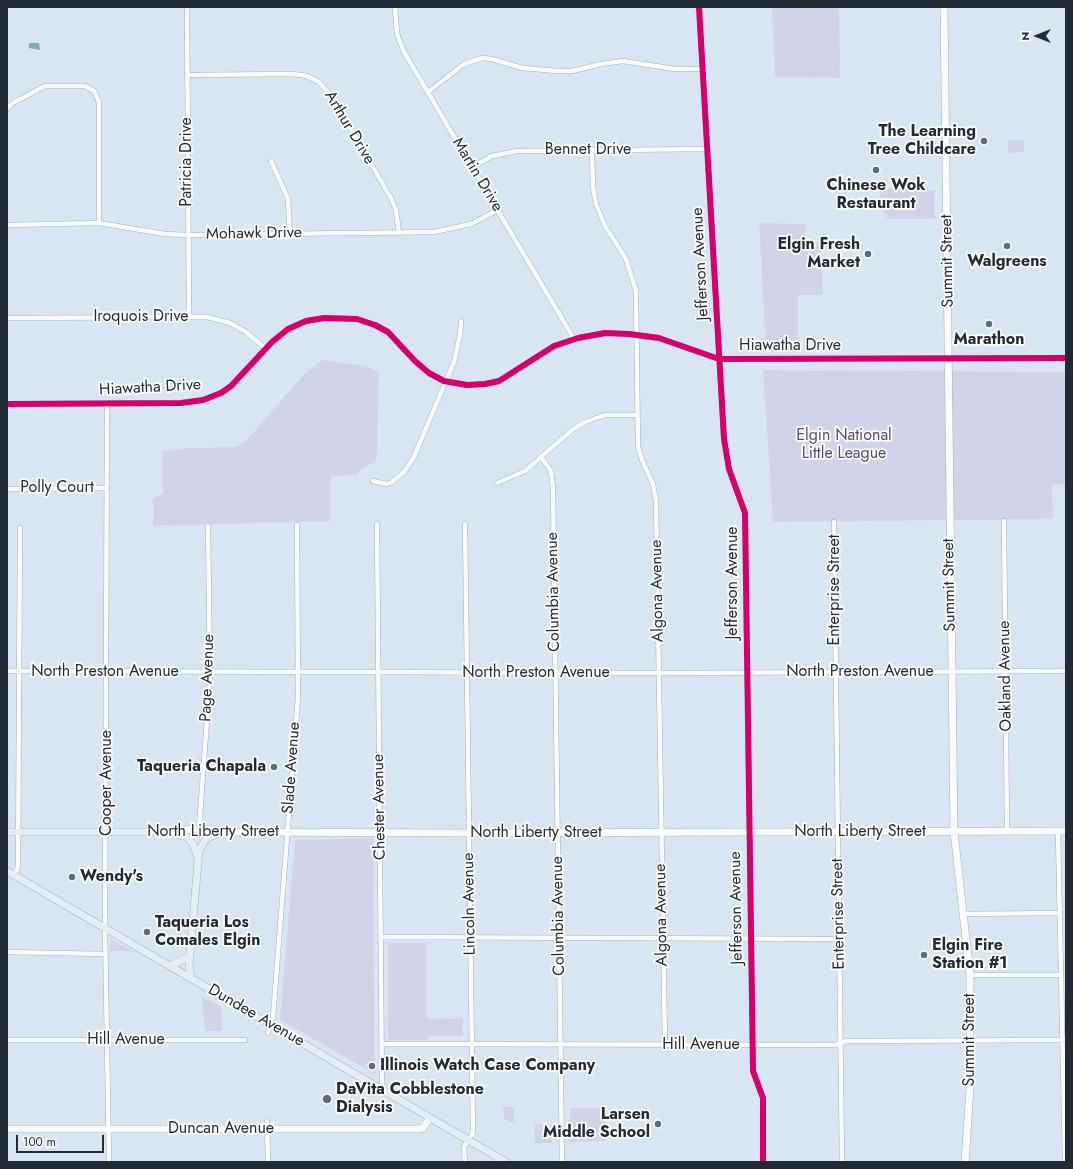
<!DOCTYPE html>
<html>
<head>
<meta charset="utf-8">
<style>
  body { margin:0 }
  #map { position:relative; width:1073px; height:1169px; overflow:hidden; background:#d8e6f4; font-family:Jost,sans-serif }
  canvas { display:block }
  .frame { position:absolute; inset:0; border:8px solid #222b35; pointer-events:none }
  .north { position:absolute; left:1017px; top:16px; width:40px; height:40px; -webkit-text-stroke:3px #fff; paint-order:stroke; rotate:270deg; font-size:11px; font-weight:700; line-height:16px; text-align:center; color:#222b35 }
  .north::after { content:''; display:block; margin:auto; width:14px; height:18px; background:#222b35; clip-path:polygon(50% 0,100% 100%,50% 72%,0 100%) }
  .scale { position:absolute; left:16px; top:1135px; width:88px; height:18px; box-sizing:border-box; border:2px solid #222b35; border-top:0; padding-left:5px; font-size:12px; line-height:14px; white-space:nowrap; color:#222b35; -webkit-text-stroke:3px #fff; paint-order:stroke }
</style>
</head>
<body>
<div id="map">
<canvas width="1073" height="1169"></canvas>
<div class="frame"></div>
<div class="north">N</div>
<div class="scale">100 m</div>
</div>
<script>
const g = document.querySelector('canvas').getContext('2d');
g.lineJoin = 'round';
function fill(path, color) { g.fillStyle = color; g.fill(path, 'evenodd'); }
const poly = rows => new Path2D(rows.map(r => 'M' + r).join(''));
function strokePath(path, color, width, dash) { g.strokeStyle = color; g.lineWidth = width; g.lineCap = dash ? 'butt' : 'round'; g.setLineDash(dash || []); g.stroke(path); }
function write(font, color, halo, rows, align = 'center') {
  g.font = font + ' Jost,sans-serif'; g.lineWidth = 3.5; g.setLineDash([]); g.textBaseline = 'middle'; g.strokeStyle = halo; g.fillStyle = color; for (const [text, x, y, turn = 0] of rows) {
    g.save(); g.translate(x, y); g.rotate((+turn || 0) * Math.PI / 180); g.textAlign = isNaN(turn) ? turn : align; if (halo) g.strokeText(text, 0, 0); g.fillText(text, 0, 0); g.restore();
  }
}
const green = poly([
  [772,7,839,7,840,78,775,77],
  [1008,140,1024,140,1024,152,1008,153],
  [881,186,894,189,894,186,912,186,921,188,921,191,935,190,935,219,888,219,879,207],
  [759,223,805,224,805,242,821,242,823,295,798,295,798,351,772,352,766,350],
  [323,360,366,366,379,372,377,454,375,462,362,468,357,475,331,476,331,521,153,526,153,499,163,493,163,451,191,448,236,447,246,441,306,372],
  [763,370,1066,372,1066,484,1052,485,1053,519,773,522],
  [373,838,373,870,375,1074,280,1020,295,840],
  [110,939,132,951,110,951],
  [388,943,427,943,427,1019,463,1018,463,1036,428,1036,427,1040,388,1040],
  [202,996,221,1007,222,1031,205,1031],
  [503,1107,514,1107,514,1122,508,1122,507,1119,504,1119],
  [570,1108,605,1108,605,1141,570,1142],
  [535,1124,552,1124,552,1143,535,1143]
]);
const water = poly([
  [29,43,39,43,40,50,29,48]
]);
const street = poly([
  [187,7,189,316],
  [395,7,397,34,404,52,574,339],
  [699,7,724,439,729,469,745,513,753,1071,763,1098,763,1162],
  [187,75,293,74,307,76,319,82,332,97,391,198,396,210,399,233],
  [428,92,464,64,482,58,492,59,522,68,558,71,572,71,601,64,623,61,675,69,703,69],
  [7,109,11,104,45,86,85,86,94,91,99,102,99,223],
  [592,151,593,187,596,204,605,226,626,259,636,291,638,447,642,460,653,484,656,501,665,1045],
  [271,161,288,199,290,234],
  [472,167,492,156,517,151,707,149],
  [7,225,99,223,165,234,188,235,434,232,471,224,498,210],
  [7,318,207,317,230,323,246,332,266,349],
  [7,404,181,403,203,400,221,393,231,386,272,342,288,329,306,321,324,318,357,319,375,325,388,332,415,361,429,373,444,381,467,385,485,384,499,381,554,346,578,338,605,333,629,334,659,338,719,359,1066,358],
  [107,404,105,928,109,1162],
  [541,457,551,471,553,488,562,1162],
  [373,481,387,484,392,482,404,472,413,459,454,362,460,335,461,321],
  [497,483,525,471,572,430,585,422,605,415,637,415],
  [7,489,107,488],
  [1004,521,1007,831],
  [834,522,842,1162],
  [377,524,382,1090],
  [7,671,666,673,1066,671],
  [199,829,210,679,208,526],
  [1058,831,1065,1162],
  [14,875,18,867,20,528],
  [963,914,1059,913],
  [382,937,839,939],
  [7,952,106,954],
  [970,975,1061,975],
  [268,1033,273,1017,298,697,297,525],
  [7,1040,245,1040],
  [382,1044,835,1045,847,1041,1066,1040],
  [267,1121,268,1162],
  [465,1162,464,1147,473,1133,465,524]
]);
const secondary = poly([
  [944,7,954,832,970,975,970,1089,965,1162],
  [169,832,193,829,216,830,223,832,469,833,1066,831],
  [7,1129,418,1129,423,1128,430,1118]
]);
const primary = poly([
  [7,832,169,832,187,837,193,844,197,856],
  [7,871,506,1162],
  [170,966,190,956],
  [191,978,189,966,199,850,207,838,223,832]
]);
const cycleway = poly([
  [699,7,724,439,729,469,745,513,753,1071,763,1098,763,1162],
  [7,404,181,403,203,400,221,393,231,386,272,342,288,329,306,321,324,318,357,319,375,325,388,332,415,361,429,373,444,381,467,385,485,384,499,381,554,346,578,338,605,333,629,334,659,338,719,359,1066,358]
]);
const markers = [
  [984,141,4,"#626c78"],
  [876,170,4,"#626c78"],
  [1007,246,4,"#626c78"],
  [868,254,4,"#626c78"],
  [989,324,4,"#626c78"],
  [274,767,4,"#626c78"],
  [72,877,4,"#626c78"],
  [147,932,4,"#626c78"],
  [924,955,4,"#626c78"],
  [372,1066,4,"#626c78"],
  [327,1099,5,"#626c78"],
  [658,1124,4,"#626c78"]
];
const streetNames = [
  ["Arthur Drive",349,128,59],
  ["Bennet Drive",588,150],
  ["Patricia Drive",187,162,-90],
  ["Martin Drive",477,175,59],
  ["Mohawk Drive",254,234,-1],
  ["Summit Street",948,261,-91],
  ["Jefferson Avenue",701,264,-93],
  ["Iroquois Drive",141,317],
  ["Hiawatha Drive",790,346],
  ["Hiawatha Drive",150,388,-3],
  ["Polly Court",57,488],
  ["Jefferson Avenue",733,583,-90],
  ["Summit Street",950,585,-91],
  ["Enterprise Street",835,590,-90],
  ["Algona Avenue",658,591,-91],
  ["Columbia Avenue",554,592,-91],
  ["North Preston Avenue",105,672],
  ["North Preston Avenue",860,672],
  ["North Preston Avenue",536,673],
  ["Oakland Avenue",1006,676,-91],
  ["Page Avenue",208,678,-88],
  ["Slade Avenue",292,768,-86],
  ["Cooper Avenue",107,783,-90],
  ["Chester Avenue",380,807,-91],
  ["North Liberty Street",213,832],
  ["North Liberty Street",860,832],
  ["North Liberty Street",536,833],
  ["Lincoln Avenue",470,904,-91],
  ["Jefferson Avenue",737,908,-91],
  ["Enterprise Street",839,914,-91],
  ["Algona Avenue",662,915,-91],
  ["Columbia Avenue",559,916,-91],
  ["Dundee Avenue",256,1016,30],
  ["Hill Avenue",126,1040],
  ["Summit Street",970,1040,-90],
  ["Hill Avenue",701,1045],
  ["Duncan Avenue",221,1129]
];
const poiNames = [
  ["The Learning",976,132,"right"],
  ["Tree Childcare",976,150,"right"],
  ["Chinese Wok",876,186,"center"],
  ["Restaurant",876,204,"center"],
  ["Elgin Fresh",860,245,"right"],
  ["Market",860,263,"right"],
  ["Walgreens",1007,262,"center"],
  ["Marathon",989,340,"center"],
  ["Taqueria Chapala",266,767,"right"],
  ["Wendy's",80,877],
  ["Taqueria Los",155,923],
  ["Comales Elgin",155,941],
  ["Elgin Fire",932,946],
  ["Station #1",932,964],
  ["Illinois Watch Case Company",380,1066],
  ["DaVita Cobblestone",336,1090],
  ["Dialysis",336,1108],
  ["Larsen",650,1115,"right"],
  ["Middle School",650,1133,"right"]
];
const parkNames = [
  ["Elgin National",844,436],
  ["Little League",844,454]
];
fill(green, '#d1d4e8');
fill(water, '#82abb2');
strokePath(street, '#a4afb9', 5.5);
strokePath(secondary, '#a4afb9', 8);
strokePath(primary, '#a2b3bf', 8);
strokePath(street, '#f9fbfd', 4.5);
strokePath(secondary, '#f9fbfd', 7);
strokePath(primary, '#e5eef2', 7);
strokePath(cycleway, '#d6006c', 6);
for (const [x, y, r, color] of markers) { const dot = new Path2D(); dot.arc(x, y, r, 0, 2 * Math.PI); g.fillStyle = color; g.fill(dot); strokePath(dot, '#fff', 1.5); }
write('16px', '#222b35', '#fff', streetNames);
write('bold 16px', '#222b35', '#fff', poiNames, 'left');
write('16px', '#55467b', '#fff', parkNames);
</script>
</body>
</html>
